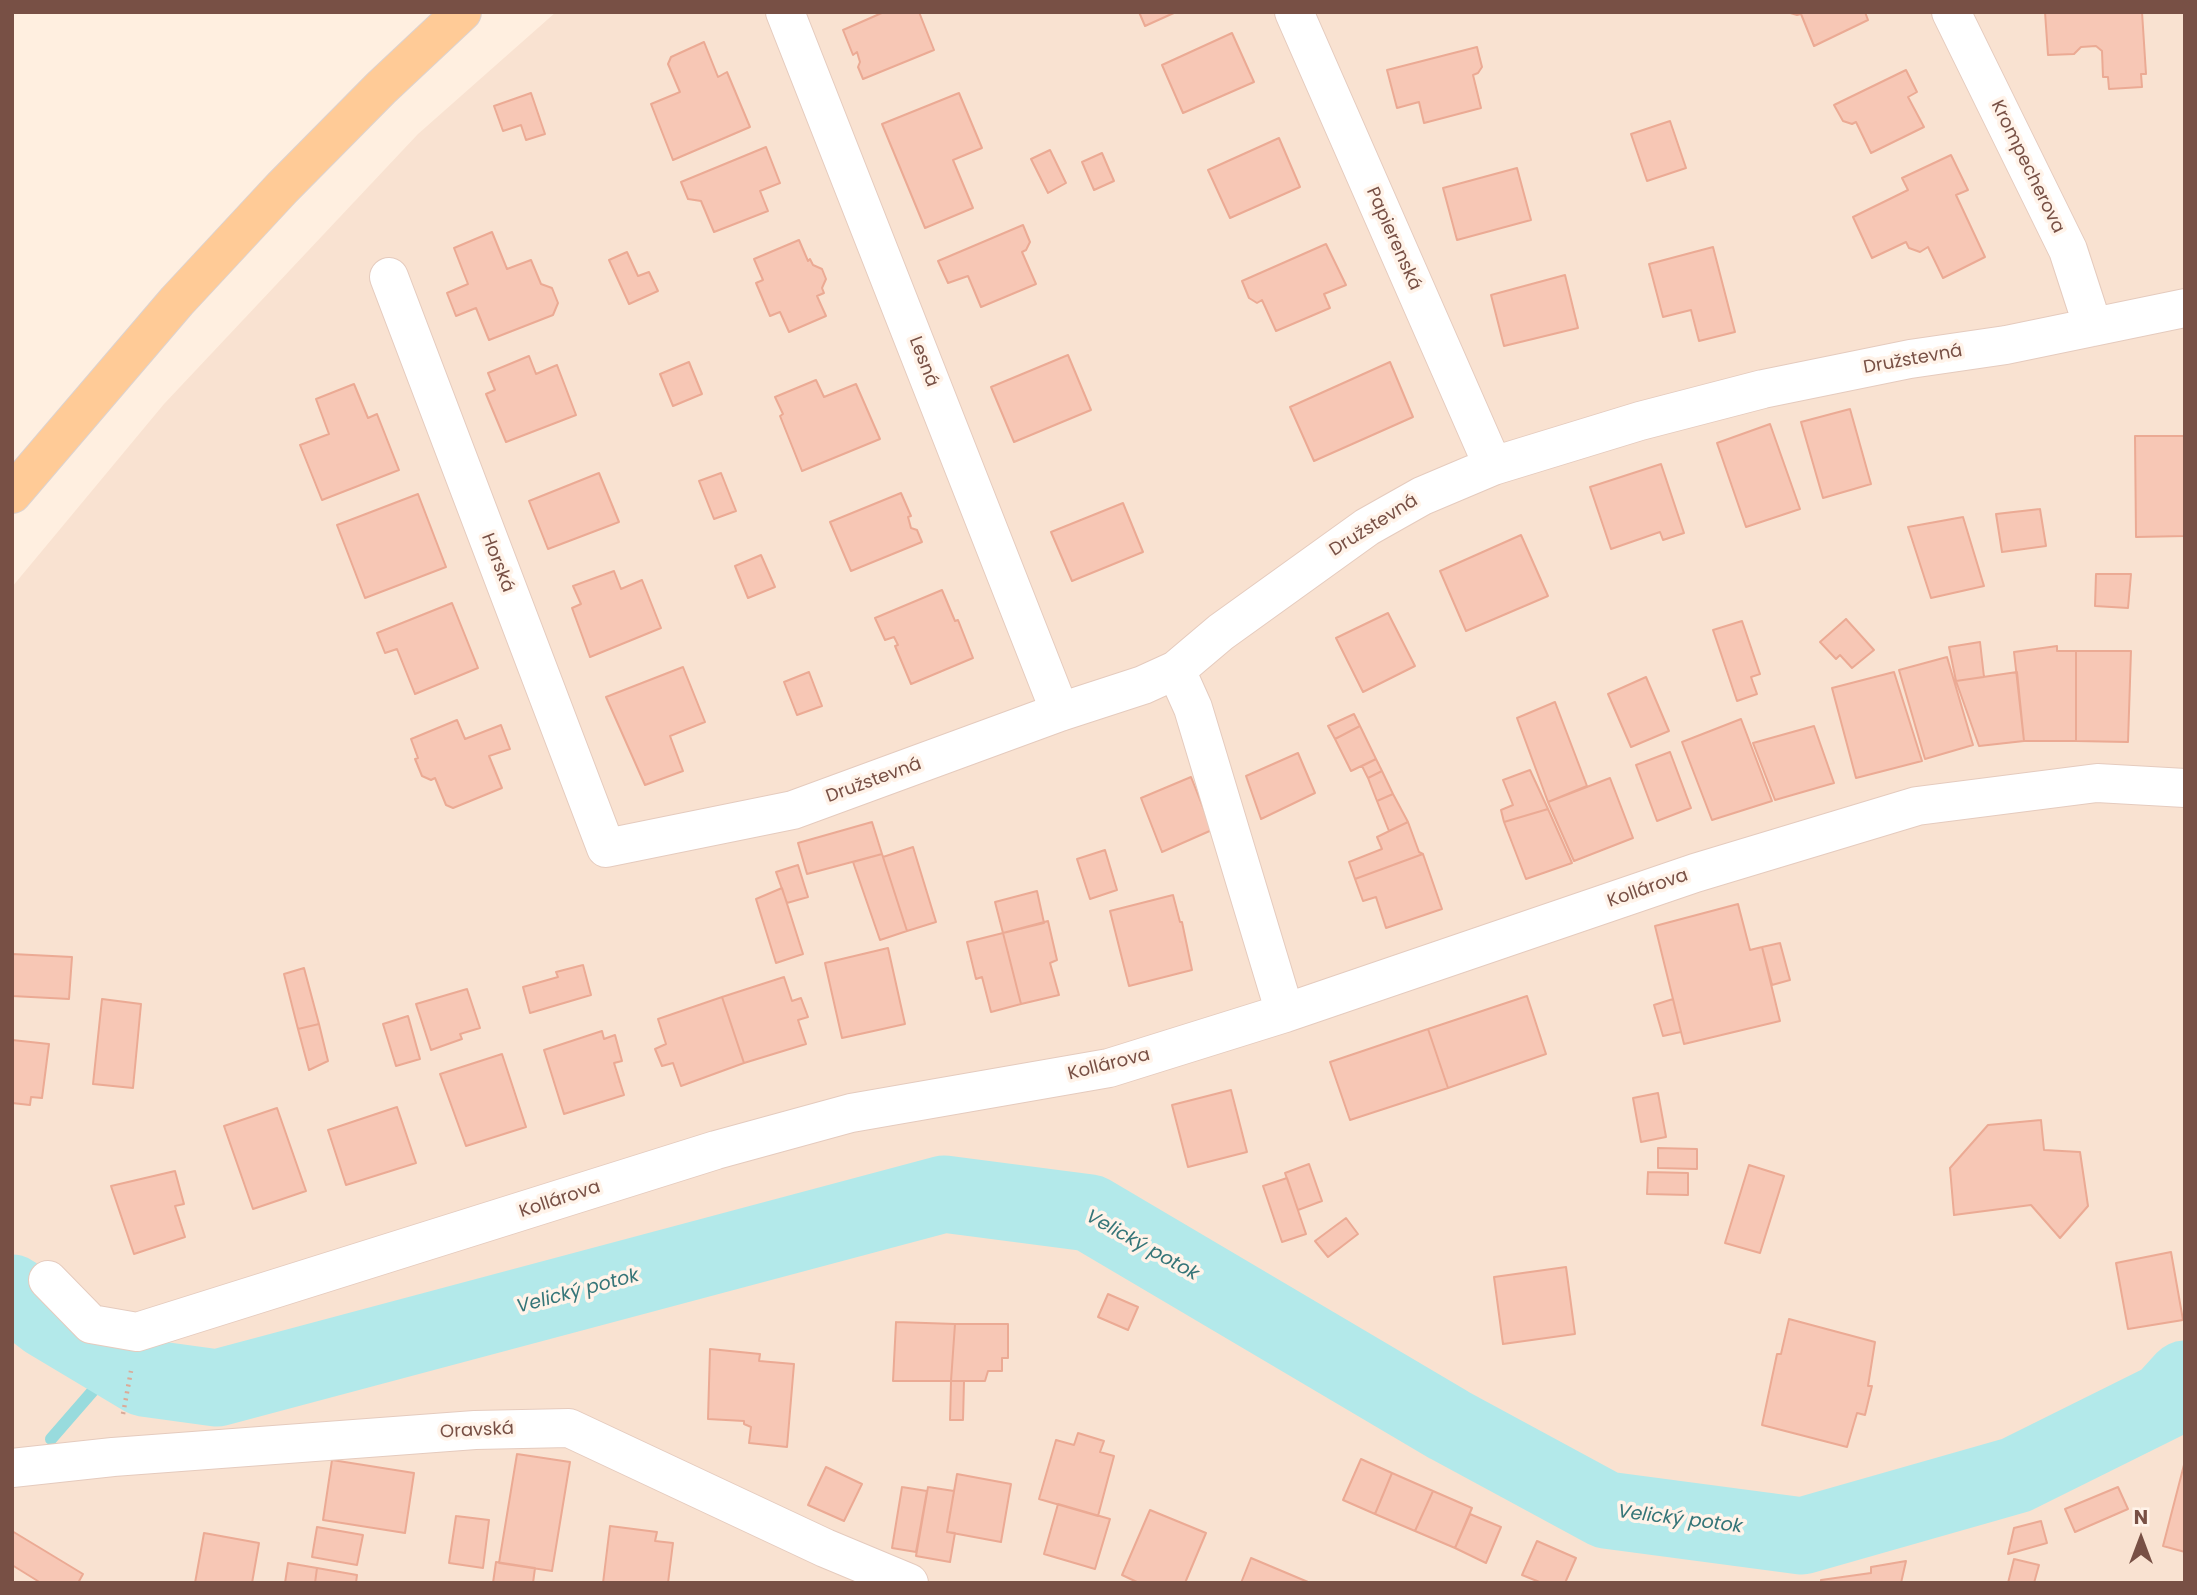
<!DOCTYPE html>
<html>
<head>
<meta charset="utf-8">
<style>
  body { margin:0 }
  #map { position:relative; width:2197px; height:1595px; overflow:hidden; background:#ffefe0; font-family:Poppins,sans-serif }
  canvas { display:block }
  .frame { position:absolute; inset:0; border:14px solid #785045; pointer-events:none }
  .north { position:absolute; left:2106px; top:1504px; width:70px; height:70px; -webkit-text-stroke:5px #fff3e9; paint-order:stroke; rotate:0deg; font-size:19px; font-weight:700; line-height:28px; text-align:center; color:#785045 }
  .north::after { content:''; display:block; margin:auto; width:24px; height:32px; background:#785045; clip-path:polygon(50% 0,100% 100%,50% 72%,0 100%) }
</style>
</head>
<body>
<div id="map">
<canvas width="2197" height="1595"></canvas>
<div class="frame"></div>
<div class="north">N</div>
</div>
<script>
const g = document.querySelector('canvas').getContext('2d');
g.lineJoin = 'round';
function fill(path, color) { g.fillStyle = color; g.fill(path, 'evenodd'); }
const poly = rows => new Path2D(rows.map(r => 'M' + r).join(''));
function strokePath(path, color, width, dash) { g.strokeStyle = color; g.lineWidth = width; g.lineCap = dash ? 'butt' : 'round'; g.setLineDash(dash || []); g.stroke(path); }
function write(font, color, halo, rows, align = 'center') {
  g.font = font + ' Poppins,sans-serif'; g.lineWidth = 7; g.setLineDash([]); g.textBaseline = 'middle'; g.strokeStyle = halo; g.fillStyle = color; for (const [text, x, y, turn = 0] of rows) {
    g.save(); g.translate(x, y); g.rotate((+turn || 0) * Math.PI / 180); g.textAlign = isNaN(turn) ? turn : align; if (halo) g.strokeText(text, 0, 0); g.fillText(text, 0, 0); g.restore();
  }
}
const residential = poly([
  [556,12,2185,12,2185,1583,12,1583,12,587,164,404,418,134]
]);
const stream = poly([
  [51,1439,118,1362]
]);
const river = poly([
  [12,1293,47,1320,144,1378,217,1388,944,1194,1090,1213,1449,1425,1606,1510,1802,1536,2016,1475,2165,1401,2185,1379]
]);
const building = poly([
  [884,12,919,12,934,50,863,79,858,67,860,62,857,52,853,55,843,30,884,12],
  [1139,12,1176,12,1145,26,1139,12],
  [1787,12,1865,12,1868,20,1814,46,1801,14,1797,15,1787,12],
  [2045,12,2142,12,2146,74,2141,74,2142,87,2109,89,2108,77,2103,77,2102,51,2096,46,2081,47,2074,54,2048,55,2045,12],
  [1232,33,1254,82,1183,113,1162,65,1232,33],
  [704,42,718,77,727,72,750,127,673,160,651,104,680,92,668,64,671,57,704,42],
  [1477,47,1482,67,1478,73,1473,75,1481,108,1424,123,1419,102,1397,108,1387,70,1477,47],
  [1906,70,1917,92,1908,97,1924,127,1871,153,1856,122,1852,124,1843,121,1834,105,1906,70],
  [531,93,545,134,526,140,521,125,503,131,494,106,531,93],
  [959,93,982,148,953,160,973,208,925,228,882,124,959,93],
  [1670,121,1686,168,1647,181,1631,134,1670,121],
  [1279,138,1300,187,1230,218,1208,170,1279,138],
  [766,147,780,183,760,191,768,211,714,232,701,201,688,199,681,182,766,147],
  [1050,150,1066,183,1048,193,1031,159,1050,150],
  [1102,153,1114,181,1094,190,1082,162,1102,153],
  [1951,155,1968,190,1956,195,1985,257,1943,278,1928,247,1920,252,1909,248,1906,242,1872,258,1853,217,1908,190,1902,178,1951,155],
  [1517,168,1531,220,1457,240,1443,188,1517,168],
  [1023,225,1030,242,1026,250,1022,252,1036,284,981,307,968,276,948,283,938,261,1023,225],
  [492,232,507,269,531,260,541,284,552,288,558,303,553,315,489,340,476,308,456,316,447,293,468,284,454,248,492,232],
  [799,240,808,261,810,259,813,265,822,269,826,279,822,288,824,293,817,296,826,316,789,332,780,312,770,316,756,283,763,280,754,259,799,240],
  [1326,244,1346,285,1324,294,1330,308,1276,331,1262,300,1257,303,1249,298,1242,281,1326,244],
  [1713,247,1735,332,1699,341,1691,310,1663,317,1649,264,1713,247],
  [627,252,638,276,649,272,658,291,629,304,609,260,627,252],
  [1565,275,1578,328,1504,346,1491,295,1565,275],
  [1068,355,1091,410,1014,442,991,387,1068,355],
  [529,356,536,374,557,365,576,415,506,442,486,394,495,390,488,373,529,356],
  [689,362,702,394,673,406,660,374,689,362],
  [1390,362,1413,417,1314,461,1290,407,1390,362],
  [816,380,824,397,856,384,880,439,802,471,780,416,783,414,775,397,816,380],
  [354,384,368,418,377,414,399,470,322,500,300,445,329,434,316,399,354,384],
  [1850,409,1871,484,1823,498,1801,422,1850,409],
  [1770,424,1800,509,1746,527,1717,443,1770,424],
  [2135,436,2185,436,2185,536,2136,537,2135,436],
  [1661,464,1684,533,1663,540,1660,532,1611,549,1590,487,1661,464],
  [599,473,619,522,548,549,529,501,599,473],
  [721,473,736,511,714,519,699,481,721,473],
  [901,493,911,516,908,517,911,528,917,530,922,542,851,571,830,522,901,493],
  [418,494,446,567,365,598,337,525,418,494],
  [1123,503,1143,552,1072,581,1051,532,1123,503],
  [2040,509,2046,546,2002,552,1996,514,2040,509],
  [1963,517,1984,586,1931,598,1908,527,1963,517],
  [1521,535,1548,596,1466,631,1440,571,1521,535],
  [761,555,775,587,748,598,735,566,761,555],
  [614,571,621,589,642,580,661,628,590,657,572,608,581,604,573,586,614,571],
  [2096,574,2131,574,2128,608,2095,606,2096,574],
  [942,590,955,621,958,620,973,658,911,684,895,646,898,645,894,637,885,640,875,618,942,590],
  [452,603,478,668,415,694,397,649,385,653,377,633,452,603],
  [1388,613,1415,666,1363,692,1336,638,1388,613],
  [1846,619,1874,650,1852,668,1840,655,1836,659,1820,642,1846,619],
  [1742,621,1760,674,1751,677,1757,694,1737,701,1713,630,1742,621],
  [1980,642,1984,677,1956,681,1949,647,1980,642],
  [2057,646,2057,651,2076,651,2076,741,2024,741,2014,652,2057,646],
  [2076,651,2131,651,2128,742,2076,741,2076,651],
  [1947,657,1973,745,1925,759,1899,670,1947,657],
  [683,667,705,722,670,736,683,771,645,785,606,697,683,667],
  [809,672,822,706,797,715,784,682,809,672],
  [1894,672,1922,761,1856,778,1832,688,1894,672],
  [2017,672,2024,741,1979,746,1956,681,2017,672],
  [1646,677,1669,731,1631,747,1608,694,1646,677],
  [1555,702,1587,786,1548,802,1517,718,1555,702],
  [1354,714,1360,726,1335,739,1328,726,1354,714],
  [1741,719,1772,801,1712,820,1682,742,1741,719],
  [457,720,465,739,501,725,510,749,489,756,502,788,453,808,446,805,435,778,431,780,422,776,415,759,418,758,411,739,457,720],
  [1360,726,1376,759,1351,771,1335,739,1360,726],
  [1814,726,1834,783,1775,800,1753,743,1814,726],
  [1670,752,1691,808,1657,821,1636,765,1670,752],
  [1298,753,1315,793,1261,819,1246,776,1298,753],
  [1376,759,1382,771,1368,778,1362,766,1376,759],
  [1530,770,1548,809,1504,822,1501,810,1513,805,1503,780,1530,770],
  [1382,771,1393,794,1377,801,1368,778,1382,771],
  [1191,777,1212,830,1162,852,1141,798,1191,777],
  [1610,778,1633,838,1574,861,1548,802,1610,778],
  [1393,794,1408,822,1389,831,1377,801,1393,794],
  [1548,809,1572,863,1526,879,1504,822,1548,809],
  [872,822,882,854,807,874,798,843,872,822],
  [1408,822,1419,852,1423,854,1355,879,1349,862,1382,849,1377,837,1408,822],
  [913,847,936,922,907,931,883,857,913,847],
  [1105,850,1117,890,1090,899,1077,859,1105,850],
  [882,854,907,931,880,940,853,862,882,854],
  [1423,854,1442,909,1386,928,1376,897,1363,901,1355,879,1423,854],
  [798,865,808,897,787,903,776,872,798,865],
  [782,888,803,954,776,963,756,899,782,888],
  [1037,891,1044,923,1003,933,995,902,1037,891],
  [1173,895,1180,922,1182,922,1192,970,1129,986,1110,911,1173,895],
  [1738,904,1750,950,1762,947,1780,1021,1684,1044,1655,926,1738,904],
  [1048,921,1057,960,1050,963,1059,995,1021,1004,1003,933,1048,921],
  [1003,933,1021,1004,991,1012,982,977,976,979,967,942,1003,933],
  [1780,943,1790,980,1772,985,1762,947,1780,943],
  [888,948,905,1024,842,1038,825,963,888,948],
  [12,954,72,957,69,999,12,996,12,954],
  [583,965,591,995,530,1013,523,987,558,977,556,972,583,965],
  [304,968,319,1024,298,1029,284,974,304,968],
  [784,977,792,1001,801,998,808,1017,798,1020,806,1044,744,1063,722,997,784,977],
  [467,989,480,1028,460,1034,462,1039,431,1050,416,1004,467,989],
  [1527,996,1546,1054,1448,1088,1428,1029,1527,996],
  [722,997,744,1063,681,1086,673,1063,662,1066,655,1049,666,1044,658,1019,722,997],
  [102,999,141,1004,133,1088,93,1084,102,999],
  [1673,999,1681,1032,1663,1036,1654,1005,1673,999],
  [408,1016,420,1059,396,1066,383,1024,408,1016],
  [319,1024,328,1061,309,1070,298,1029,319,1024],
  [1428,1029,1448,1088,1350,1120,1330,1062,1428,1029],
  [602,1031,604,1039,615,1035,622,1061,614,1063,624,1095,564,1114,544,1050,602,1031],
  [12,1040,49,1044,42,1098,31,1097,30,1105,12,1103,12,1040],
  [502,1054,526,1127,466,1146,440,1074,502,1054],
  [1231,1090,1247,1152,1188,1167,1172,1105,1231,1090],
  [1658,1093,1666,1137,1641,1142,1633,1098,1658,1093],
  [397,1107,416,1163,346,1185,328,1130,397,1107],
  [277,1108,306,1191,253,1209,224,1126,277,1108],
  [2041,1120,2044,1150,2080,1152,2088,1206,2060,1238,2031,1205,1954,1215,1950,1168,1988,1125,2041,1120],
  [1658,1148,1697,1149,1697,1169,1658,1168,1658,1148],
  [1309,1164,1322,1201,1298,1210,1285,1173,1309,1164],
  [1749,1165,1784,1176,1760,1253,1725,1243,1749,1165],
  [175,1171,184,1204,175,1206,185,1237,134,1254,111,1186,175,1171],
  [1648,1172,1688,1173,1688,1195,1647,1194,1648,1172],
  [1287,1178,1306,1234,1282,1242,1263,1186,1287,1178],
  [1346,1218,1358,1234,1328,1257,1315,1241,1346,1218],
  [2171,1252,2183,1320,2128,1329,2116,1263,2171,1252],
  [1566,1267,1575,1334,1503,1344,1494,1277,1566,1267],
  [1108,1294,1138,1307,1128,1330,1098,1317,1108,1294],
  [1789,1319,1875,1342,1868,1386,1872,1386,1865,1415,1857,1413,1847,1447,1762,1425,1777,1354,1781,1354,1789,1319],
  [896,1322,955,1324,951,1381,893,1381,896,1322],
  [955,1324,1008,1324,1008,1358,1002,1358,1002,1371,988,1371,985,1381,951,1381,955,1324],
  [710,1349,760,1354,759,1361,794,1364,787,1447,749,1443,751,1427,744,1424,744,1421,708,1419,710,1349],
  [951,1381,964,1381,963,1420,950,1420,951,1381],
  [1078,1433,1104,1441,1100,1452,1114,1456,1098,1516,1039,1499,1056,1440,1074,1445,1078,1433],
  [517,1454,570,1462,552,1571,499,1563,517,1454],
  [1361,1459,1392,1473,1375,1514,1343,1500,1361,1459],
  [332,1460,414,1473,405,1533,323,1520,332,1460],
  [2185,1461,2185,1552,2163,1546,2185,1461],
  [826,1467,862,1484,844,1521,808,1505,826,1467],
  [1392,1473,1433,1491,1415,1531,1375,1514,1392,1473],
  [957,1474,1011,1484,1001,1542,947,1532,957,1474],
  [902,1487,927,1491,916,1552,892,1548,902,1487],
  [928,1487,954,1491,947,1532,955,1533,950,1562,916,1556,928,1487],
  [2118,1487,2128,1509,2075,1532,2065,1509,2118,1487],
  [1433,1491,1472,1508,1455,1548,1415,1531,1433,1491],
  [1058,1504,1110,1519,1095,1569,1044,1554,1058,1504],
  [1150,1510,1206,1533,1185,1583,1139,1583,1122,1575,1150,1510],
  [1470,1514,1501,1527,1486,1563,1455,1548,1470,1514],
  [456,1516,489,1520,483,1568,449,1563,456,1516],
  [2041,1521,2047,1543,2008,1554,2014,1528,2041,1521],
  [610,1526,657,1532,655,1541,673,1543,668,1583,603,1583,610,1526],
  [317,1527,363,1535,357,1565,312,1557,317,1527],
  [12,1531,83,1574,78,1583,41,1583,12,1565,12,1531],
  [204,1533,259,1543,252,1583,195,1583,204,1533],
  [1537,1541,1576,1558,1565,1583,1542,1583,1522,1575,1537,1541],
  [1251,1558,1308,1582,1307,1583,1241,1583,1251,1558],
  [2014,1559,2039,1565,2034,1583,2008,1583,2014,1559],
  [1906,1561,1901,1583,1821,1583,1821,1580,1871,1573,1871,1567,1906,1561],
  [496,1562,535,1568,533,1583,493,1583,496,1562],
  [288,1563,317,1568,315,1583,285,1583,288,1563],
  [317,1568,357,1575,356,1583,315,1583,317,1568]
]);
const path = poly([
  [123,1414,131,1371]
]);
const minor = poly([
  [785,12,1060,712],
  [1294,12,1493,466],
  [1951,12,2068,250,2093,327],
  [389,277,606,848,793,810,1060,712,1143,685,1176,670,1221,632,1367,527,1422,496,1493,466,1640,421,1763,389,1910,359,2006,345,2185,308],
  [1176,670,1193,708,1285,1013],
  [48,1280,91,1324,137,1332,716,1150,851,1113,1109,1068,1285,1013,1695,873,1917,806,2097,783,2185,788],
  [12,1468,113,1457,475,1430,569,1428,825,1548,909,1583]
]);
const major = poly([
  [12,494,177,301,282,188,381,88,462,12]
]);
const streetNames = [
  ["Krompecherova",2027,167,64],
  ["Papierenská",1393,239,66],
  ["Družstevná",1913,360,-10],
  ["Lesná",923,362,69],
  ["Družstevná",1374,526,-32],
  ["Horská",497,563,69],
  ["Družstevná",874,781,-20],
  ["Kollárova",1648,889,-19],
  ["Kollárova",1109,1065,-14],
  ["Kollárova",560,1200,-18],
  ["Oravská",477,1431,-3]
];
const waterNames = [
  ["Velický potok",1142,1246,29],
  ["Velický potok",578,1292,-15],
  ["Velický potok",1680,1520,7]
];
fill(residential, '#f9e2d1');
strokePath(stream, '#98dbdd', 12);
strokePath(river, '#b3e9ea', 77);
fill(building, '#f7c7b5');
strokePath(building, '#ebaa94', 2);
strokePath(minor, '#e5cbbe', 40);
strokePath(major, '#dcd2cf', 40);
strokePath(path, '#dbaa98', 4.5, [2, 5]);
strokePath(minor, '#fff', 38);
strokePath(major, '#ffcb97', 38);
write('18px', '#785045', '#fff3e9', streetNames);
write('italic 19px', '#357578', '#fff3e9', waterNames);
</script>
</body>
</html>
